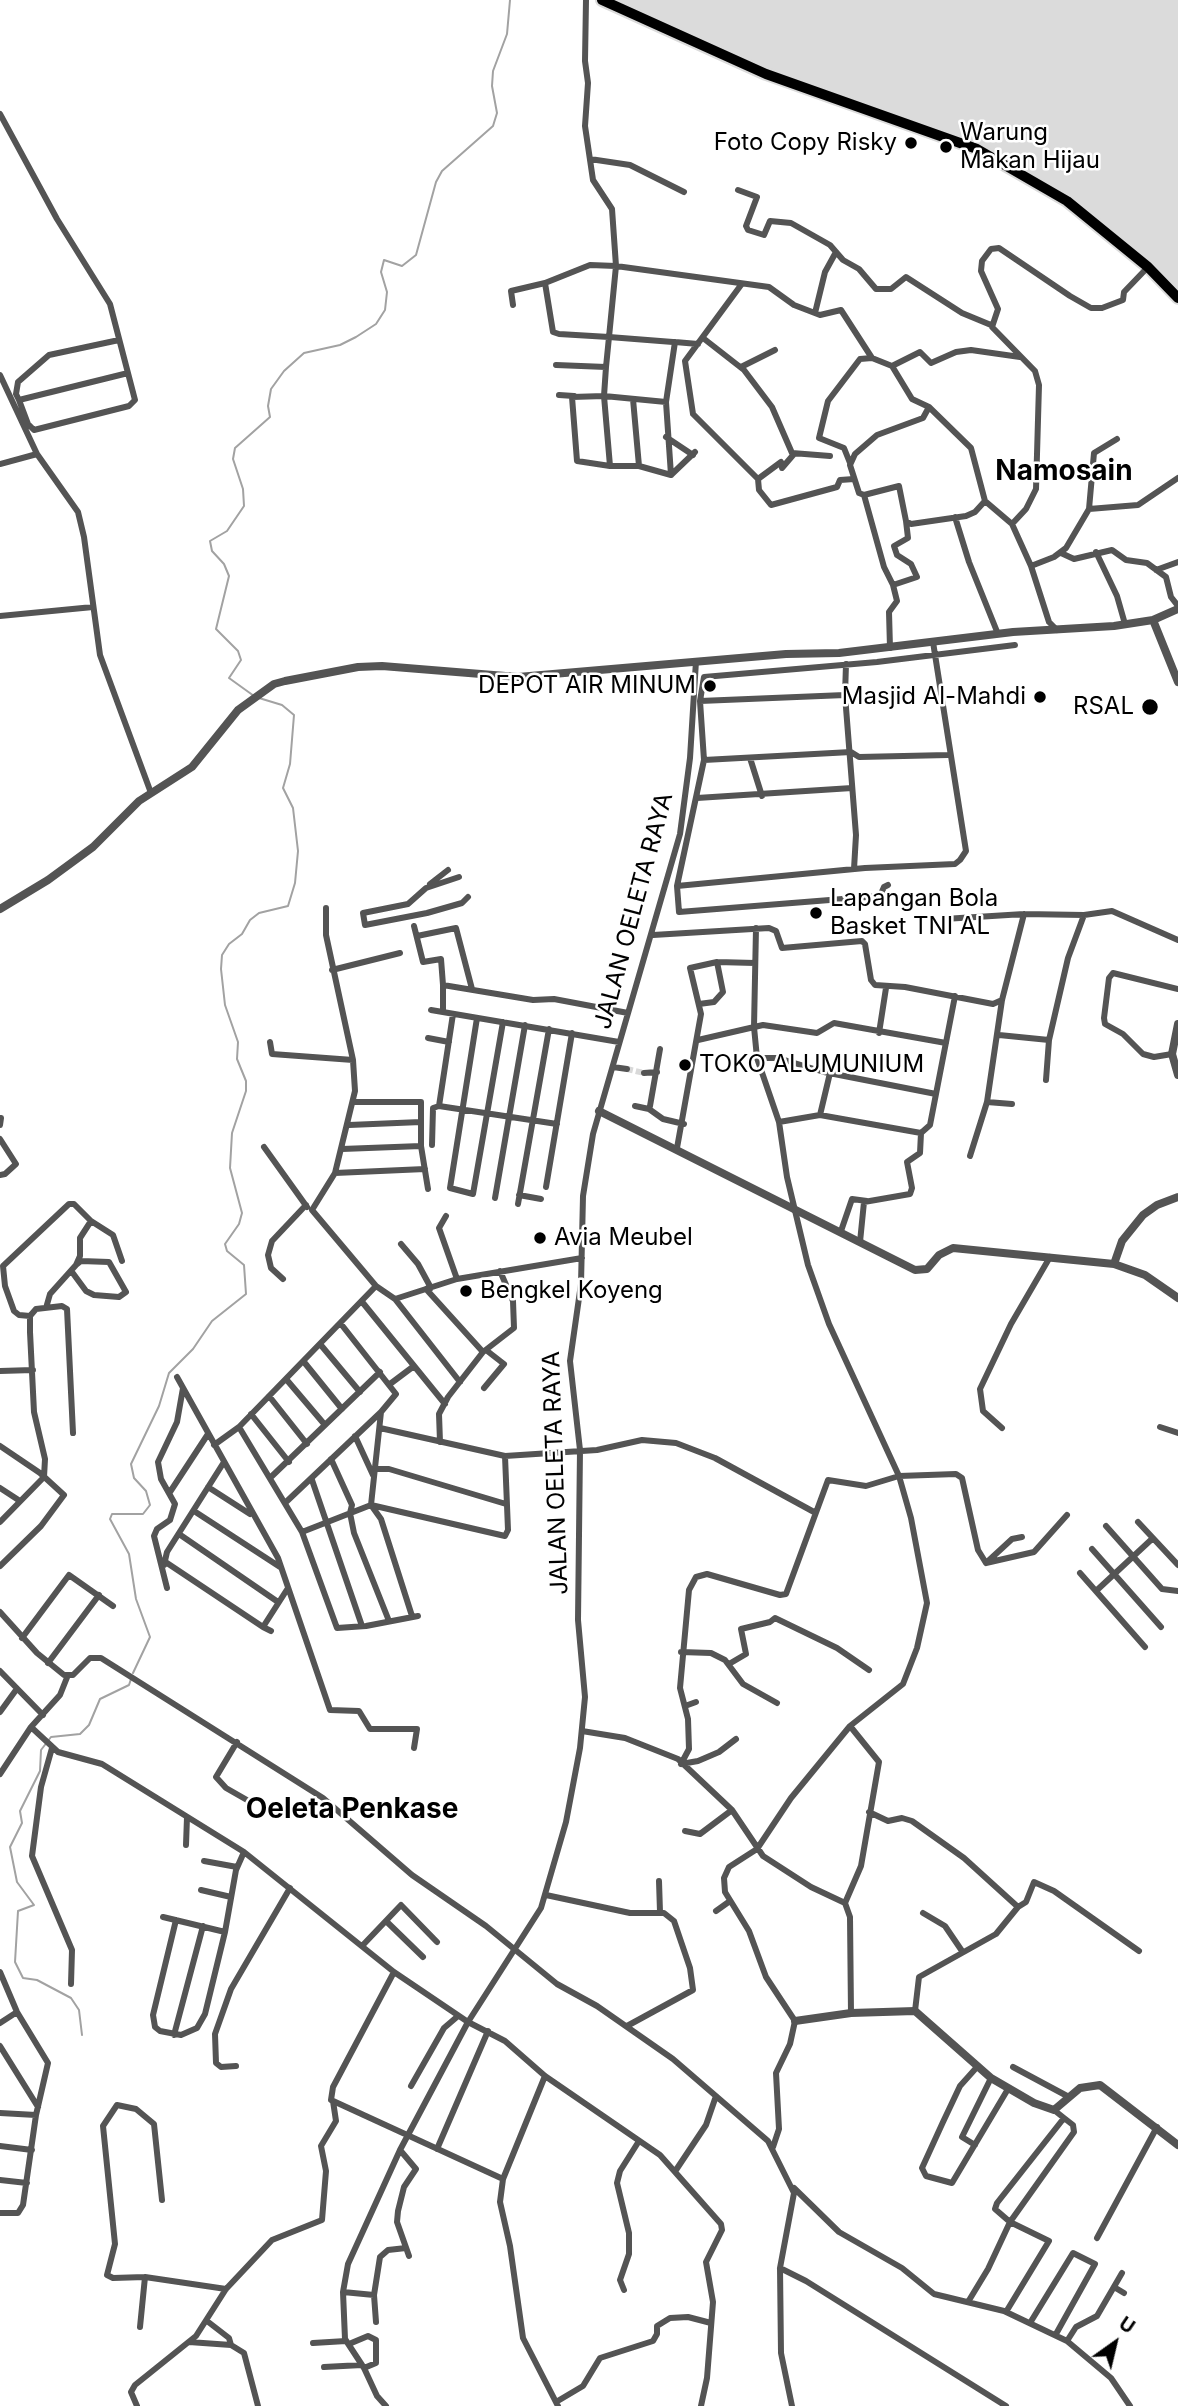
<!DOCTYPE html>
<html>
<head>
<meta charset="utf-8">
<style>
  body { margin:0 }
  #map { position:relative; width:1178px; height:2406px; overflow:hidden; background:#fff; font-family:Inter,sans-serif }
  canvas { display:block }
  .north { position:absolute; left:1080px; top:2308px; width:70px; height:70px; -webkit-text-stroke:5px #fff; paint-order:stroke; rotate:34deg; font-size:19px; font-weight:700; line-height:28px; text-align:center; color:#000 }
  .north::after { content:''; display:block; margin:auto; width:24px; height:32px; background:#000; clip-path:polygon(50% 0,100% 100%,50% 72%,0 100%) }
</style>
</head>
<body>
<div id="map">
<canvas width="1178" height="2406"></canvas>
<div class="north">U</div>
</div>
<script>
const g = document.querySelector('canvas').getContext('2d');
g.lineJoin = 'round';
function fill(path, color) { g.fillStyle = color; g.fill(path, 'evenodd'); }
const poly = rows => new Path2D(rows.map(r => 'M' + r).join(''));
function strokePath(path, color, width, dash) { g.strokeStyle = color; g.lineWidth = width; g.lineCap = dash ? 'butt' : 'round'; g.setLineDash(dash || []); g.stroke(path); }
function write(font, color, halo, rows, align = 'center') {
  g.font = font + ' Inter,sans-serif'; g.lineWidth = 5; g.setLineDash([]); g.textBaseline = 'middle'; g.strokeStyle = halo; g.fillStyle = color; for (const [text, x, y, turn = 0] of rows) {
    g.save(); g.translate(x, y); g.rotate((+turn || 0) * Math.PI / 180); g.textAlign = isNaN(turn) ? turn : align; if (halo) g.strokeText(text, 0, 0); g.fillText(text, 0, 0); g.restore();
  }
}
const green = poly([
  [609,0,1178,0,1178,292,1034,177,813,89]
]);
const stream = poly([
  [254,696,229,678,241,660,238,651,216,629,229,576,224,564,212,551,210,541,227,531,244,506,243,489,233,459,235,448,270,417,268,406,271,389,284,371,304,353,340,345,356,337,376,324,385,310,387,292,381,272,384,260,402,266,416,255,436,182,442,171,493,126,497,113,492,86,493,71,507,34,510,0],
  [133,1673,150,1637,136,1599,129,1554,110,1519,112,1514,143,1514,150,1505,146,1491,134,1478,131,1464,159,1406,169,1373,193,1349,212,1321,246,1294,244,1265,227,1251,225,1244,239,1224,242,1213,230,1168,232,1133,246,1091,246,1081,237,1059,238,1042,225,1005,221,969,222,955,229,944,242,934,250,920,259,913,288,906,295,883,298,851,293,808,283,788,290,764,294,715,282,705,259,698],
  [82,2035,79,2010,71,1998,37,1980,23,1978,15,1962,18,1911,34,1905,17,1882,10,1847,22,1823,20,1811,40,1771,41,1750,51,1737,80,1734,89,1725,100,1699,129,1685,131,1679]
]);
const minorTunnel = poly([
  [627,1069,644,1073]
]);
const minor = poly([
  [586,0,585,61,588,83,585,126,593,180,612,209,616,266,769,287,794,305,820,315,841,310,872,358],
  [0,114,57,219,110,304,135,400,129,406,34,430,28,424,19,400],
  [590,159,630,165,684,192],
  [738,190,757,197,746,226,748,230,764,235,770,221,791,223,830,245,843,260,859,269,876,289,891,289,906,277,962,313,991,325],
  [741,285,685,361,693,414,758,479,781,462,782,468,794,454],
  [513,305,511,291,545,283,590,265,616,266,609,337,606,367,604,396,610,466,577,461,572,397,604,396,666,402,675,342,673,342,609,337,559,334,553,332,545,283],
  [815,313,825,272,836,252],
  [703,338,744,370,772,407,792,453,830,456],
  [119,340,49,355,18,382,16,394,19,400,128,373],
  [675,342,698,344],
  [1020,357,971,350,956,352,931,363,920,352,892,366,912,399,929,407,971,448,985,501,1012,524,1031,566,1054,557,1066,548,1089,509,1138,505,1178,478],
  [556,365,606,367],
  [741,367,775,350],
  [0,375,37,454,78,512,84,537,100,655,151,793],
  [559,395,574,396],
  [666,402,671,475],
  [929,407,923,418,877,435,855,454,850,465,859,493,864,495,899,486,906,521,911,524,966,516,975,512,985,501],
  [666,437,693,455],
  [850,463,844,448,819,438,828,401,860,359,872,358,892,366],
  [0,464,37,454],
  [610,466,639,466,633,399],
  [639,466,671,475,695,452],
  [758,479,759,490,771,505,837,487,840,480,854,479],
  [864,495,884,567,893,585],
  [1089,509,1094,453,1117,439],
  [955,517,969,562,998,634],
  [1012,524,1026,509,1036,489,1039,385,1035,371,992,327,998,309,981,271,982,261,991,249,999,248,1070,296,1091,308,1102,308,1123,300,1124,292,1148,267],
  [1096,552,1117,596,1125,624],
  [1061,553,1074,559,1112,550,1126,560,1147,563,1166,577,1171,597,1178,606],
  [1031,566,1049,622,1057,630],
  [1156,570,1178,562],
  [0,616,93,607],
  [890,648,889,612,897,601,893,585,917,577,911,564,897,555,894,546,908,538,906,521],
  [696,661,690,758,680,834,593,1134,583,1196,581,1284,570,1361,580,1450,578,1620,585,1697,580,1748,566,1822,541,1908,468,2022,505,2041,545,2076,660,2155,721,2224,722,2230,706,2262,713,2302,707,2378,701,2406],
  [846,664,845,695,856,835,854,869],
  [700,701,845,695],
  [750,758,762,796],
  [704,760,851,752,859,757,948,755],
  [697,798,852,788],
  [459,877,426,888,408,904,363,913,365,925,427,913,462,903,468,897],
  [430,884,448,870],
  [888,885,884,887,880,896,679,912,677,886,704,760,700,701,704,677,877,662,1015,645],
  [677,886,865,868,955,864,960,860,966,851,933,642],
  [326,908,326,935,353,1060,355,1091,335,1173,312,1210,376,1286,395,1299,457,1279,582,1258],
  [944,919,1024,914,1084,915,1112,911,1178,940],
  [414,926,423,962,441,959,443,985],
  [756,928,754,1027,757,1058,779,1122,787,1177,808,1265,829,1324,899,1476,911,1518,927,1603,917,1648,903,1684,850,1726,791,1798,757,1849,729,1867,724,1878,725,1892,749,1931,766,1977,795,2021,790,2044,776,2073,779,2129,773,2147],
  [653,935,769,928,776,931,782,948,862,941,865,944,871,980,875,985,905,987,993,1004,1002,1000],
  [417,936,456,928,472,989],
  [332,970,400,953],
  [699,1004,714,1002,723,992,717,962],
  [431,1010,619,1042],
  [443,1012,443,985,533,1000,554,999,628,1013],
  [477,1018,450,1188,473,1194,503,1022],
  [879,1033,886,988],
  [999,1035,1049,1040,1068,958,1084,915],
  [428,1038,449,1042],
  [698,1040,763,1025,817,1033,834,1023,946,1043],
  [270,1042,272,1054,353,1060],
  [1172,1054,1154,1057,1143,1054,1123,1034,1105,1024,1104,1018,1109,978,1113,973,1178,989],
  [757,1058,778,1058,824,1072,936,1094,955,996],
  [613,1067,627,1069],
  [644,1073,657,1072],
  [1046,1080,1049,1040],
  [354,1102,421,1102,421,1146,428,1189],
  [987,1102,1002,1000,1024,914],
  [439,1106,557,1124],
  [635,1106,649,1109,650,1106,660,1049],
  [649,1109,663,1119,684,1124],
  [820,1115,830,1073],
  [779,1122,820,1115,921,1133,930,1125,936,1094],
  [0,1125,1,1118],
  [349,1125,421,1122],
  [0,1139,16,1164,5,1174,0,1175],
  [432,1145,433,1108,439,1106,453,1014],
  [264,1147,307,1207],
  [677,1148,701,1014,690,968,717,962,755,963],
  [342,1149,421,1146],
  [970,1156,987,1102,1012,1104],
  [335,1173,425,1169],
  [546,1187,572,1033],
  [519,1195,541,1199],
  [495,1198,525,1025],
  [518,1204,549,1029],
  [446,1216,439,1228,457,1279],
  [841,1231,852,1199,867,1201],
  [860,1242,864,1202,910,1194,912,1188,907,1162,920,1153,921,1133],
  [401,1244,418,1264,431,1288],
  [72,1272,86,1291,94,1295,119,1297,126,1292,109,1262,81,1261,76,1265],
  [283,1279,271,1268,268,1255,272,1241,306,1205],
  [376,1286,239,1427,302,1532,337,1628,366,1626,418,1616],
  [426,1289,483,1352],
  [395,1299,460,1382],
  [363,1303,445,1404],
  [46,1308,50,1294,76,1265,80,1256,80,1238,91,1221],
  [30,1316,19,1315,14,1311,5,1286,3,1266,69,1204,74,1204,91,1221,113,1235,122,1261],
  [341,1324,396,1394,381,1412,371,1505],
  [320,1344,360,1392],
  [304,1362,342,1409],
  [0,1371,33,1370],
  [177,1377,278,1558,330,1710,359,1711,370,1729,417,1729,414,1748],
  [286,1379,325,1425],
  [390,1384,414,1366],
  [484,1388,504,1364,486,1350],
  [269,1396,307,1444],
  [251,1414,289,1462],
  [1160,1427,1178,1433],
  [380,1428,505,1456,597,1450,642,1440,676,1443,715,1458,814,1512],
  [1002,1428,983,1411,980,1389,1011,1324,1050,1257],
  [355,1436,373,1475],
  [440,1442,439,1414,448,1397,483,1352,514,1328,513,1301,500,1271],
  [214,1445,239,1427],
  [0,1446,40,1473,64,1495,41,1526,0,1566],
  [331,1459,352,1505,350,1513,354,1533,389,1621],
  [375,1469,389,1469,506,1504],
  [270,1478,380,1372],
  [312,1480,362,1626],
  [208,1487,250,1514],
  [0,1488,20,1501],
  [170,1492,208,1434],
  [285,1503,381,1412],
  [371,1505,381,1519,412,1616],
  [194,1511,280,1567],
  [0,1522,44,1477,45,1459,34,1412,30,1332,30,1316,36,1309,62,1306,67,1309,73,1433],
  [1138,1522,1178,1565],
  [1106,1526,1162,1589,1178,1591],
  [302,1532,371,1505,505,1536,508,1530,505,1456],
  [179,1534,278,1602],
  [1022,1537,1012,1539,986,1563,1034,1552,1067,1515],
  [1092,1549,1161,1627],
  [164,1561,263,1627],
  [164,1565,167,1552,224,1462],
  [1080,1573,1145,1647],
  [167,1588,154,1536,157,1529,170,1520,175,1504,161,1479,158,1462,177,1422,183,1388],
  [1096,1591,1153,1538],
  [0,1612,37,1653,64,1675,73,1675,90,1658,101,1658,323,1798,412,1875,486,1926,557,1984,597,2006,673,2059,768,2141,794,2193,780,2268,781,2353,792,2406],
  [271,1631,263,1627,288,1588],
  [22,1638,69,1575,113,1606],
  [681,1652,711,1653,725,1660,743,1684,777,1703],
  [48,1663,99,1595],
  [729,1664,746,1654,741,1629,770,1622,775,1618,837,1648,869,1670],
  [0,1671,43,1715],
  [685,1706,696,1702],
  [0,1712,16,1690],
  [31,1727,58,1752,102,1764,244,1852,394,1972,468,2022,400,2150,348,2264,343,2292,345,2339,364,2368,377,2396,386,2406],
  [582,1731,625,1738,678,1759,732,1810,763,1856,811,1887,845,1903,850,1917,851,2013],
  [237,1742,216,1777,226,1788,247,1800],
  [52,1748,41,1787,32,1856,72,1950,71,1984],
  [681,1764,689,1749,688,1719,680,1688,689,1590,696,1577,707,1574,780,1595,786,1594,828,1480,866,1486,899,1476,956,1474,962,1478,978,1550,986,1563],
  [681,1764,698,1761,719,1752,736,1739],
  [0,1774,31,1727,60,1695,68,1675],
  [869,1812,888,1821,902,1818,912,1821,964,1858,1018,1907],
  [685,1831,700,1834,732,1810],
  [186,1845,187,1817],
  [204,1861,237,1867],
  [659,1881,660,1912],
  [201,1890,231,1897],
  [546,1895,630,1913,664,1913,674,1921,690,1968,693,1990,627,2026],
  [845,1903,861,1866,879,1762,850,1726],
  [716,1911,730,1901],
  [923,1913,945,1926,962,1951],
  [163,1917,225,1932],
  [176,1920,153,2015,155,2027,160,2031,181,2035,197,2028,205,2014,225,1932,236,1870,244,1852],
  [386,1921,423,1957],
  [362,1946,401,1905,437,1942],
  [0,1972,17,2012,48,2063,36,2115,23,2205,18,2213,0,2213],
  [394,1972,333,2087,331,2100,503,2179],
  [915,2011,919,1977,996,1934,1018,1907,1026,1902,1034,1882,1054,1891,1139,1951],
  [0,2023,17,2012],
  [174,2035,203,1926],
  [0,2046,38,2107],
  [236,2066,221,2067,216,2063,215,2034,231,1989,290,1888],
  [977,2067,960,2086,943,2122,922,2168,926,2176,952,2183,1008,2089],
  [1013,2067,1069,2097],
  [545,2076,503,2179,500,2202,510,2246,523,2338,558,2406],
  [411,2086,444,2028,458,2016],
  [1054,2110,1064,2118,1073,2125,1074,2132,1010,2222,995,2209,997,2203,1064,2118],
  [0,2113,36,2115],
  [975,2145,962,2137,991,2078],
  [0,2146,32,2150],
  [437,2149,488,2031],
  [400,2150,416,2169,404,2187,398,2211,397,2222,409,2256],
  [676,2170,706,2125,716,2096],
  [0,2180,27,2183],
  [794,2188,839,2232,902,2268,934,2294,1004,2311,1067,2341,1111,2378,1130,2406],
  [162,2200,154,2124,136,2109,117,2105,103,2126,115,2244,107,2275,113,2278,145,2277,226,2289],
  [1097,2238,1157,2127],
  [780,2268,806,2281,1006,2406],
  [1114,2287,1124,2293],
  [624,2290,620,2280,629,2254,629,2233,617,2183,620,2171,639,2141],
  [343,2292,374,2295],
  [968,2302,988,2269,1010,2222,1049,2241,1006,2312],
  [207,2321,229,2338,231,2345],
  [376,2322,374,2295,380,2257,388,2250,406,2248],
  [1030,2323,1073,2253,1095,2264,1056,2334],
  [140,2327,145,2277],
  [1067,2341,1076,2327,1097,2316,1122,2273],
  [189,2342,231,2345,244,2353,258,2406],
  [313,2343,346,2341],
  [349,2344,368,2336,376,2340,376,2363,364,2368],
  [324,2367,362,2365],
  [556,2402,583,2386,600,2358,653,2341,657,2334,657,2326,670,2318,688,2317,711,2323],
  [137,2406,131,2392,135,2385,196,2336,226,2289,272,2240,322,2220,326,2171,321,2146,336,2121,333,2101]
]);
const tertiary = poly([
  [1153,620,1178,682],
  [0,909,48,880,93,847,139,801,192,767,238,710,274,684,285,681,358,667,382,666,518,677,786,654,839,653,1013,632,1114,626,1153,620,1178,609],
  [1178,1024,1172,1054,1178,1075],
  [599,1111,915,1270,927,1269,939,1255,953,1248,1114,1264,1145,1275,1178,1298],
  [1114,1264,1122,1241,1143,1215,1157,1205,1178,1197],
  [795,2021,851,2013,915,2011,991,2078,1034,2103,1054,2110,1080,2088,1100,2085,1178,2145]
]);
const trunk = poly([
  [602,0,766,74,977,149,1067,201,1148,267,1178,298]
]);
const markers = [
  [911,143,7,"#000"],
  [946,147,7,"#000"],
  [710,686,7,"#000"],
  [1040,697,7,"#000"],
  [1150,707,9,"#000"],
  [816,913,7,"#000"],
  [685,1065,7,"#000"],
  [540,1238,7,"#000"],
  [466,1291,7,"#000"]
];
const poiNames = [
  ["Warung",960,133],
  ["Makan Hijau",960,161],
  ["Foto Copy Risky",897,143,"right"],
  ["DEPOT AIR MINUM",696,686,"right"],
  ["Masjid Al-Mahdi",1026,697,"right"],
  ["RSAL",1134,707,"right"],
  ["Lapangan Bola",830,899],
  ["Basket TNI AL",830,927],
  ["TOKO ALUMUNIUM",699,1065],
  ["Avia Meubel",554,1238],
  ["Bengkel Koyeng",480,1291]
];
const streetNames = [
  ["JALAN OELETA RAYA",634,911,-75],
  ["JALAN OELETA RAYA",556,1473,-92]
];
const quarterNames = [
  ["Namosain",1064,472],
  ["Oeleta Penkase",352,1810]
];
fill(green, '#dbdbdb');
strokePath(stream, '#a2a2a2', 2);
strokePath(minorTunnel, '#d9d9d9', 6, [6, 3]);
strokePath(trunk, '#dbdbdb', 14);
strokePath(minor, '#545454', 6);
strokePath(tertiary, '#545454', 8);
strokePath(trunk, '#000', 10);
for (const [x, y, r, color] of markers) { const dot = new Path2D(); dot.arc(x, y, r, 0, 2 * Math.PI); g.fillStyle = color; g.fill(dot); strokePath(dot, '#fff', 2.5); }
write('24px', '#000', '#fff', poiNames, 'left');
write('24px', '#000', '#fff', streetNames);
write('bold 28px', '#000', '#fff', quarterNames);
</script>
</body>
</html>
